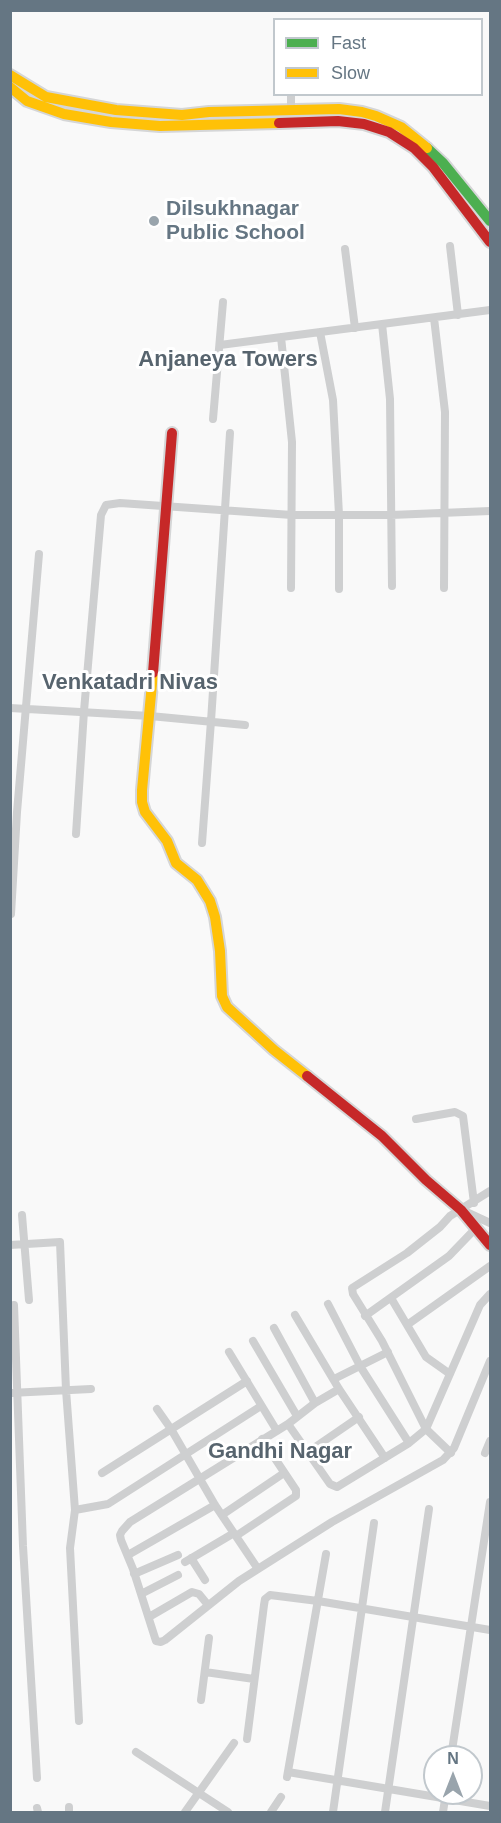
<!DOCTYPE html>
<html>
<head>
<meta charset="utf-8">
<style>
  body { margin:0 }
  #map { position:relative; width:501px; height:1823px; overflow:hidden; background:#f9f9f9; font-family:Helvetica,sans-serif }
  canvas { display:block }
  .frame { position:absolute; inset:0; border:12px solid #657683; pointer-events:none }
  .legend { position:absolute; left:273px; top:18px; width:210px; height:78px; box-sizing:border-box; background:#fff; border:2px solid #c1c8cd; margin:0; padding:8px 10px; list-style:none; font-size:18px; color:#657683 }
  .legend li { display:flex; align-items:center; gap:12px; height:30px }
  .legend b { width:30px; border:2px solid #c1c8cd }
  .north { position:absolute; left:423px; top:1745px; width:60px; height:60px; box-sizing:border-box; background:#fff; border:2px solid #c1c8cd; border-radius:50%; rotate:0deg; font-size:16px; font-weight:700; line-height:24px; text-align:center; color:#657683 }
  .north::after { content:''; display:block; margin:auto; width:21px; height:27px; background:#99a4ac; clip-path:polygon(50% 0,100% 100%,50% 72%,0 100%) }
</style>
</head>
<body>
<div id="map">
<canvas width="501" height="1823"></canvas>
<div class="frame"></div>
<ul class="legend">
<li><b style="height:8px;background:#4caf50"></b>Fast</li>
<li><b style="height:8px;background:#ffc107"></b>Slow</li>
</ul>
<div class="north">N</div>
</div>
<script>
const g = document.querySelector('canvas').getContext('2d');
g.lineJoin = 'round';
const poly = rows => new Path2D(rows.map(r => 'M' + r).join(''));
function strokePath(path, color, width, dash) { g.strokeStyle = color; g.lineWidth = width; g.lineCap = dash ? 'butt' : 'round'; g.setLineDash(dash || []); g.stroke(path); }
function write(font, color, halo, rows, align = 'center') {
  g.font = font + ' Helvetica,sans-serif'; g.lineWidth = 6; g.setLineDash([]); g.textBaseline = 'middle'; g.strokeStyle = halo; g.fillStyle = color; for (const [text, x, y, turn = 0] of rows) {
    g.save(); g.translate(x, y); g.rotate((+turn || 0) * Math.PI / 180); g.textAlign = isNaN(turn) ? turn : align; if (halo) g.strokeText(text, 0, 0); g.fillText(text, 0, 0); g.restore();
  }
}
const street = poly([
  [291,94,291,111],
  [450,246,458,315],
  [345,249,355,328],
  [434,318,445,412,444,588],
  [382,324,390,399,392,586],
  [320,332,333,400,339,515,339,589],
  [281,337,292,442,291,588],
  [220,345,490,310],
  [213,419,223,302],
  [10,708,150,716,245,725],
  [76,834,84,711,101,515,106,505,120,503,292,515,391,515,490,511],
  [202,843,211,721,230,433],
  [11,914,17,812,39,554],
  [416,1119,455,1112,463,1116,474,1203],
  [462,1210,490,1223],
  [22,1215,29,1300],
  [10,1245,60,1242,66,1390,75,1510,70,1548,79,1721],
  [391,1298,426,1357,450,1374],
  [328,1304,360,1366,409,1443],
  [14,1305,23,1546,37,1778],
  [295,1315,339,1389,385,1458],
  [365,1316,449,1256,476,1228],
  [407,1325,490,1266],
  [274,1328,315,1403],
  [253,1341,297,1416],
  [229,1352,277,1431],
  [334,1379,388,1352],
  [339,1389,315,1403,288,1424,130,1522,122,1531,120,1535,121,1540,133,1569,156,1641,161,1642,165,1640,239,1581,332,1522,443,1460,454,1448,490,1361],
  [10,1393,91,1389],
  [157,1409,171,1429,215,1505,258,1569],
  [288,1424,330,1484,337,1487,409,1443,426,1429,480,1305,490,1294],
  [308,1452,359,1417],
  [451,1453,426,1429,382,1341,353,1294,352,1288,407,1253,440,1227,450,1216,490,1191],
  [485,1453,490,1441],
  [102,1473,247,1381],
  [75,1510,108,1504,261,1406],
  [222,1515,284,1473],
  [236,1536,296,1496,296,1490,262,1439],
  [128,1555,215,1505],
  [191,1558,205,1580],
  [185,1562,234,1533],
  [134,1574,178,1555],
  [141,1594,178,1575],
  [149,1617,192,1592,199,1594,208,1605],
  [205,1672,254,1679],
  [201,1700,209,1638],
  [247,1739,264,1605,265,1599,270,1595,318,1601,490,1630],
  [136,1752,228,1812],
  [451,1757,490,1502],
  [288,1772,490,1806],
  [287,1777,326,1554],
  [69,1807,69,1812],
  [37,1808,38,1812],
  [185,1812,234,1743],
  [271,1812,281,1797],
  [333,1812,374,1523],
  [385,1812,429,1509],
  [443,1812,446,1793]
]);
const fast = poly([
  [427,148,443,163,490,221]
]);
const slow = poly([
  [10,75,46,97,116,110,182,115,209,112,339,109,362,112,376,116,401,127,427,148],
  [10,87,27,101,64,114,111,122,160,126,279,123],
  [153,673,142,790,142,802,145,812,167,841,176,863,197,880,210,901,215,917,220,951,222,996,227,1007,274,1050,307,1076]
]);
const jam = poly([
  [279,123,338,121,364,124,389,132,414,148,433,167,490,242],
  [153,673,172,433],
  [307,1076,382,1136,426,1180,461,1210,490,1245]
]);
const markers = [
  [154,221,6,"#99a4ac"]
];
const poiNames = [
  ["Dilsukhnagar",166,209],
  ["Public School",166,233]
];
const neighbourhoodNames = [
  ["Anjaneya Towers",228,360],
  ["Venkatadri Nivas",130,683],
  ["Gandhi Nagar",280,1452]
];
strokePath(fast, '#d5d6d7', 14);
strokePath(slow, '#d5d6d7', 14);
strokePath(jam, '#d5d6d7', 14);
strokePath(street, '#cecfd0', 8);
strokePath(fast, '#4caf50', 10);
strokePath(slow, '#ffc107', 10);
strokePath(jam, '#c62828', 10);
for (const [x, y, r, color] of markers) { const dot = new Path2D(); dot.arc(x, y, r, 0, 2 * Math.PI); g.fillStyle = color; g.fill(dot); strokePath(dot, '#fff', 2); }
write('bold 21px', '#657683', '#fff', poiNames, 'left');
write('bold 22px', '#57646e', '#fff', neighbourhoodNames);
</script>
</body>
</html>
